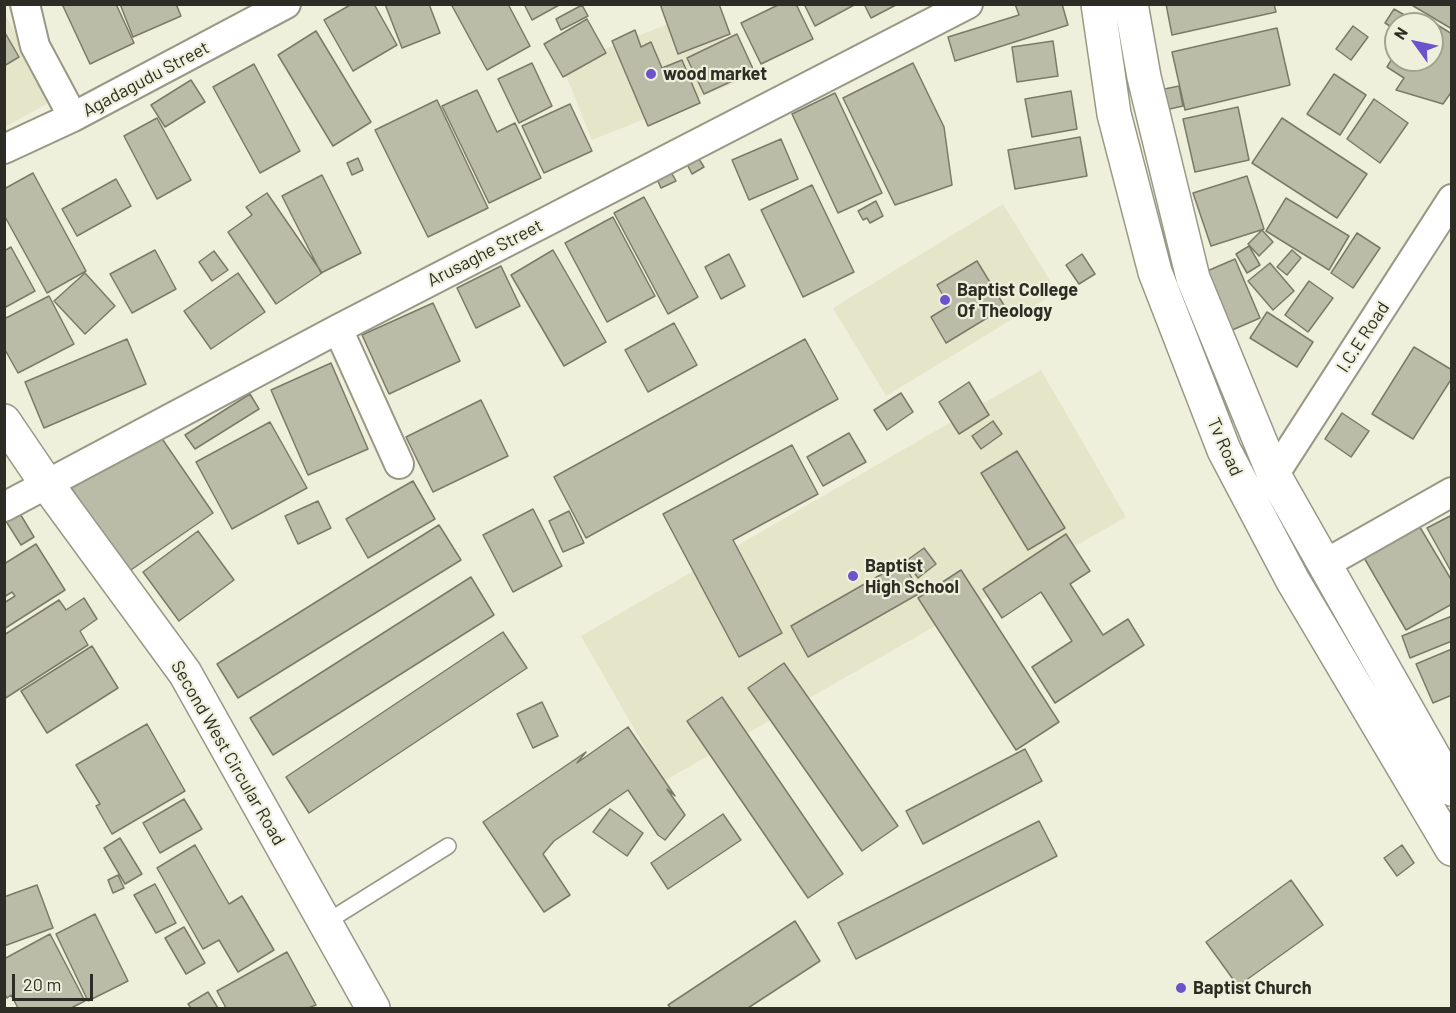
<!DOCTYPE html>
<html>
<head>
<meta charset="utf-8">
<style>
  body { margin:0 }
  #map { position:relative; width:1456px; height:1013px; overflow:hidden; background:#eff0db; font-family:Barlow,sans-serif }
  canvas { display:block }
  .frame { position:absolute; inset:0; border:6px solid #2d2d25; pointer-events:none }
  .north { position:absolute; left:1384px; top:12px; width:60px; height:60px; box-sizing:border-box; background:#eff0db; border:2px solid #a1a292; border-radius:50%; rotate:303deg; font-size:16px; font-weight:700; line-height:24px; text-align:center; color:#2d2d25 }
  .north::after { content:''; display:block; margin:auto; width:21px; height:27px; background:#6c52cc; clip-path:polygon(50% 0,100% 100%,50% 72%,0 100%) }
  .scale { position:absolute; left:12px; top:974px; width:81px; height:27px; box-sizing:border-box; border:3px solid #2d2d25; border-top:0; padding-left:8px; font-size:18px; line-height:21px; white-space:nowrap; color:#2d2d25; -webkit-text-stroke:4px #eff0db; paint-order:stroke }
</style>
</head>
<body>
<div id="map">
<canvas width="1456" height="1013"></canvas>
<div class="frame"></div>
<div class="north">N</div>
<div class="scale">20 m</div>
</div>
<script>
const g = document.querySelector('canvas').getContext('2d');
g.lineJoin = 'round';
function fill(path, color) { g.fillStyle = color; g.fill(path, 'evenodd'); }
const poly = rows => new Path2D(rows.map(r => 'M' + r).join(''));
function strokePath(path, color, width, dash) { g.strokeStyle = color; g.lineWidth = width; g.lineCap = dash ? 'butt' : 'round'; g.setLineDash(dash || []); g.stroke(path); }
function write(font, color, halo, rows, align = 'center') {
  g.font = font + ' Barlow,sans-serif'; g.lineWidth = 4.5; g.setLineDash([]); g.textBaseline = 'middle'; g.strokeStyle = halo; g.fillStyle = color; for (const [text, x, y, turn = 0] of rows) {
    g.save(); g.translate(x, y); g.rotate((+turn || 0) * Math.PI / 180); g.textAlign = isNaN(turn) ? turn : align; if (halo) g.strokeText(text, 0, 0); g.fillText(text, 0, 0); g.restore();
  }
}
const built = poly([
  [711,7,740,81,592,140,562,66],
  [4,12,52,101,5,127,4,127],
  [1003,204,1057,292,886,396,833,308],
  [1041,370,1126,517,664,781,581,636]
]);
const building = poly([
  [62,4,116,4,134,43,90,64,62,4],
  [120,4,176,4,181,16,133,37,120,4],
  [352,4,374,4,397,45,353,71,324,20,352,4],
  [385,4,429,4,440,33,402,48,385,4],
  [451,4,508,4,530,46,487,70,451,4],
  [524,4,561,4,532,20,524,4],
  [660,4,719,4,730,34,678,54,660,4],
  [780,4,796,4,813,39,761,64,741,23,780,4],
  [804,4,856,4,815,26,804,4],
  [864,4,896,4,896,5,871,18,864,4],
  [1015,4,1062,4,1068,25,955,61,948,37,1019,15,1015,4],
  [1166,4,1274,4,1276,12,1172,35,1166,4],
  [1410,4,1452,4,1452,29,1410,4],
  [582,5,588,16,561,30,556,19,582,5],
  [1394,9,1408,17,1403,24,1396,24,1396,30,1385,23,1394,9],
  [1420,14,1452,34,1452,91,1443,104,1396,90,1404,78,1387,67,1396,52,1396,60,1432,60,1432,24,1414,24,1420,14],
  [587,19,606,53,563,77,544,44,587,19],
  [1353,26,1368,37,1351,60,1336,49,1353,26],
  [1277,28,1290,85,1185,110,1172,52,1277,28],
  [635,30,641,47,651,42,662,68,682,60,700,103,648,126,612,41,635,30],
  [4,31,19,57,4,66,4,31],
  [316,31,371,122,333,146,278,55,316,31],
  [737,34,754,71,704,94,687,58,737,34],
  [1053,41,1058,76,1017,82,1012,47,1053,41],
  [532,63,552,106,519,123,498,79,532,63],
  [913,63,944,127,952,185,895,205,843,98,913,63],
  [254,64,300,151,260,173,213,87,254,64],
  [1334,74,1366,95,1340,135,1307,114,1334,74],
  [191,80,205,102,165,127,151,105,191,80],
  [1179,86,1183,106,1165,110,1160,90,1179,86],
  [477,90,497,132,515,123,541,178,489,203,442,106,477,90],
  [1071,91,1077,129,1032,137,1025,99,1071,91],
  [835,93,882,193,838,213,792,114,835,93],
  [1374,99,1408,123,1380,163,1347,139,1374,99],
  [437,100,488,208,428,237,375,130,437,100],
  [570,104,592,151,544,173,522,126,570,104],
  [1238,107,1249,160,1195,172,1183,119,1238,107],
  [157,118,191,180,157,199,124,136,157,118],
  [1282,118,1367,174,1337,218,1252,163,1282,118],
  [1080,137,1087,176,1015,189,1008,150,1080,137],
  [781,139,798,179,749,200,732,160,781,139],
  [697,156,704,167,692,174,686,162,697,156],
  [358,158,363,170,352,175,347,163,358,158],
  [670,170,676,181,661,188,656,177,670,170],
  [33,173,86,271,47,293,4,215,4,189,33,173],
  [322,175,361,253,321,273,282,196,322,175],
  [1247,176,1264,229,1211,246,1193,193,1247,176],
  [116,179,131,206,77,236,62,209,116,179],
  [812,185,854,272,803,297,761,210,812,185],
  [267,193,322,273,276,304,228,232,252,215,246,207,267,193],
  [644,197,698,297,668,314,614,213,644,197],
  [1286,198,1349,236,1329,270,1266,231,1286,198],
  [876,201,883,216,870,223,867,218,863,220,858,211,876,201],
  [613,217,655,296,607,322,565,243,613,217],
  [1262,230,1273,242,1259,256,1248,244,1262,230],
  [1357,233,1380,248,1353,288,1331,273,1357,233],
  [1249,246,1260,265,1247,273,1236,254,1249,246],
  [11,247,35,291,4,308,4,251,11,247],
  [155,250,176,289,132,313,110,274,155,250],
  [553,250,606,342,564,366,511,275,553,250],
  [1292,250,1301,258,1287,275,1277,267,1292,250],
  [214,251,228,270,212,281,199,262,214,251],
  [729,254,745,286,721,299,705,267,729,254],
  [1082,254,1095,274,1079,284,1066,265,1082,254],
  [1235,259,1260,318,1223,334,1198,275,1235,259],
  [977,261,1005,307,946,343,931,317,949,306,937,285,977,261],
  [1270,263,1294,291,1273,310,1248,281,1270,263],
  [501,266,520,306,476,328,457,288,501,266],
  [85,273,115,306,85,334,54,301,85,273],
  [238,273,265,312,211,349,184,311,238,273],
  [1309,281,1333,298,1308,332,1285,315,1309,281],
  [49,296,74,344,18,373,4,348,4,319,49,296],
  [433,303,460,361,389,394,362,335,433,303],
  [1267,312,1313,342,1297,367,1250,338,1267,312],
  [674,323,697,365,648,392,625,350,674,323],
  [127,339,146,384,44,428,25,382,127,339],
  [805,339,838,399,586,538,554,477,805,339],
  [1414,347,1452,370,1452,378,1413,439,1372,414,1414,347],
  [331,363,368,449,308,475,271,390,331,363],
  [969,382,989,415,959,434,939,402,969,382],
  [901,393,913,412,887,430,874,410,901,393],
  [250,394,259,409,195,449,185,435,250,394],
  [481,400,508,456,433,492,406,437,481,400],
  [1342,413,1369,431,1351,457,1325,439,1342,413],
  [993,421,1002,434,981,449,972,436,993,421],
  [270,422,307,488,232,529,196,462,270,422],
  [154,427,213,513,128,572,70,486,154,427],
  [849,433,866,462,823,486,807,457,849,433],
  [792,445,818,494,733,540,782,633,739,657,663,514,792,445],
  [1017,451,1065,528,1028,550,981,473,1017,451],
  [413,481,435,519,368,558,346,519,413,481],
  [318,501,331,528,298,544,285,516,318,501],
  [16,507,34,537,21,545,4,518,16,507],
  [533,509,562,566,513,592,483,535,533,509],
  [569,511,584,543,563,552,549,521,569,511],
  [1452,515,1452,573,1427,528,1452,515],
  [1418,524,1452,581,1452,604,1406,630,1363,556,1418,524],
  [439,525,461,560,238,698,217,664,439,525],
  [198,531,234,580,179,621,143,572,198,531],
  [1066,534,1090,571,1070,584,1103,635,1128,619,1144,645,1055,703,1032,667,1072,641,1041,592,1002,618,983,589,1066,534],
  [36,544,65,590,4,629,4,603,15,596,12,592,4,597,4,564,36,544],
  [924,548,936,564,918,578,906,561,924,548],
  [903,562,920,593,808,657,791,626,903,562],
  [961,570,1059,722,1016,750,918,598,961,570],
  [471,577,494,615,273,755,250,718,471,577],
  [84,598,97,619,80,631,88,645,4,699,4,635,59,600,66,610,84,598],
  [1452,616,1452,641,1410,658,1402,636,1452,616],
  [503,632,527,668,309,813,286,777,503,632],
  [92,646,118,688,47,733,21,691,92,646],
  [1452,649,1452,695,1433,703,1416,664,1452,649],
  [784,663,898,826,862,851,748,688,784,663],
  [722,697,843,874,808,898,687,721,722,697],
  [542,702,558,736,533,748,517,714,542,702],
  [147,724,185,791,112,834,96,806,100,804,76,765,147,724],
  [628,727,675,796,667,789,685,815,665,840,658,835,628,790,554,841,543,854,570,895,544,912,483,822,586,752,577,763,628,727],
  [1025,749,1042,781,923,844,906,811,1025,749],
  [184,799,202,829,160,853,143,823,184,799],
  [610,809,643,833,627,856,593,832,610,809],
  [723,814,741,840,668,889,651,863,723,814],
  [1039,821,1057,856,856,959,838,923,1039,821],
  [120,838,142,874,125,884,104,848,120,838],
  [195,845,229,904,242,896,274,950,238,972,219,940,203,949,157,868,195,845],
  [1402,845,1414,863,1397,876,1384,858,1402,845],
  [118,875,124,888,113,893,108,880,118,875],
  [1291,880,1323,925,1238,986,1206,942,1291,880],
  [155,884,176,923,156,933,134,895,155,884],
  [37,885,53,928,4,946,4,897,37,885],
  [95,914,128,981,88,1001,56,934,95,914],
  [795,921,820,961,748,1008,671,1008,668,1005,795,921],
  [184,927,205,963,186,974,165,938,184,927],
  [50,934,85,1001,71,1008,18,1008,11,995,7,998,4,993,4,959,50,934],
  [287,952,316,1005,308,1008,226,1008,217,991,287,952],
  [208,992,218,1008,191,1008,188,1004,208,992]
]);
const service = poly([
  [325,923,448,846]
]);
const minor = poly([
  [25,4,35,46,73,117],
  [4,149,73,117,286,4],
  [338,329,399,464],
  [1274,475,1452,199],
  [4,507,338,329,968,4],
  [1323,565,1452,492]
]);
const tertiary = poly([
  [1098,4,1114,114,1155,272,1224,450,1293,581,1452,849],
  [1131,4,1144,77,1193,278,1274,475,1452,789],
  [4,421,46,483,185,673,373,1008]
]);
const markers = [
  [651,74,6,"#6c52cc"],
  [945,300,6,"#6c52cc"],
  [853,576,6,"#6c52cc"],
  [1181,988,6,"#6c52cc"]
];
const poiNames = [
  ["wood market",663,74],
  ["Baptist College",957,290],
  ["Of Theology",957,311],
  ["Baptist",865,566],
  ["High School",865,587],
  ["Baptist Church",1193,988]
];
const streetNames = [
  ["Agadagudu Street",146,79,-28],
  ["Arusaghe Street",485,253,-27],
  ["I.C.E Road",1363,337,-57],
  ["Tv Road",1225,447,66],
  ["Second West Circular Road",228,753,60]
];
fill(built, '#e4e5c9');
fill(building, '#bbbca8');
strokePath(building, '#7a7a68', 1.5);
strokePath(service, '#989885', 18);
strokePath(minor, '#989885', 32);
strokePath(tertiary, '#989885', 36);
strokePath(service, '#fff', 15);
strokePath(minor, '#fff', 28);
strokePath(tertiary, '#fff', 33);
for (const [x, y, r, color] of markers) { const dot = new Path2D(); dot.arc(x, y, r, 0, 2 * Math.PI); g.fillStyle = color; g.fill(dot); strokePath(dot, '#eff0db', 2); }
write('bold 18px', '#2d2d25', '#eff0db', poiNames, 'left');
write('18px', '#2d2d25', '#eff0db', streetNames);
</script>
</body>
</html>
